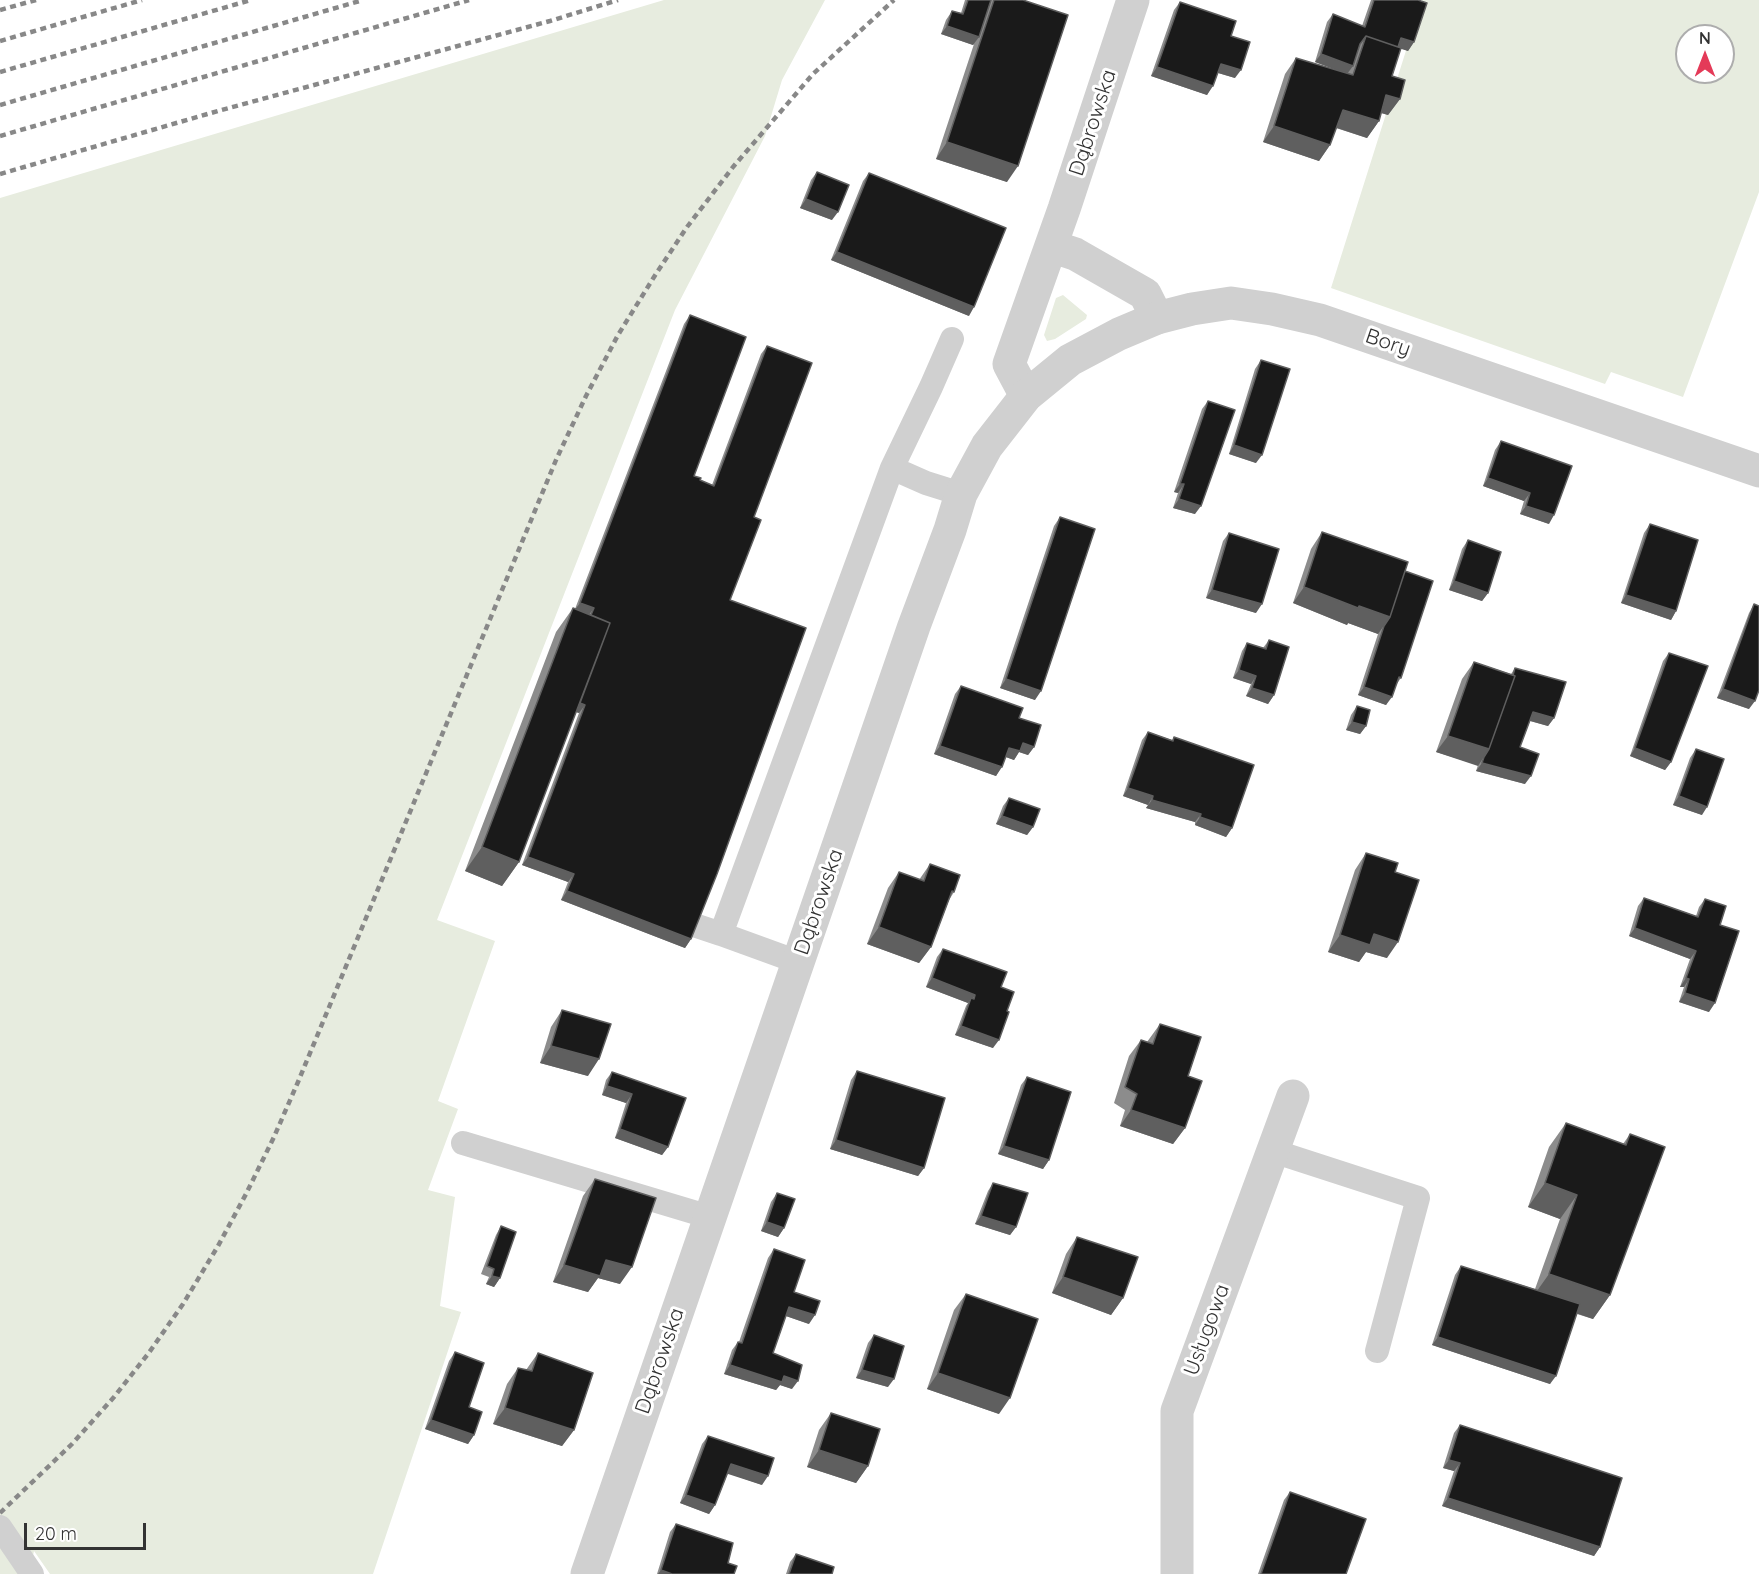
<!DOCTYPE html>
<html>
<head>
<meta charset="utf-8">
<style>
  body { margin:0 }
  #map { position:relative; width:1759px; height:1574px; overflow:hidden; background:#fff; font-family:Quicksand,sans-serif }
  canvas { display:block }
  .north { position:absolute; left:1675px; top:24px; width:60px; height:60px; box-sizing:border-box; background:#fff; border:2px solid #adadad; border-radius:50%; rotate:0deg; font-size:16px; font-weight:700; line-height:24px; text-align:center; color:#333 }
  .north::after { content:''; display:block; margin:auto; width:21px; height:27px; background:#e43a58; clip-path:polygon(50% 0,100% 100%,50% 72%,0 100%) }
  .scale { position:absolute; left:24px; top:1523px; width:122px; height:27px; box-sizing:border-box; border:3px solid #333; border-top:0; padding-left:8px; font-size:18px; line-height:21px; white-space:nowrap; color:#333; -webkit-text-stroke:4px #fff; paint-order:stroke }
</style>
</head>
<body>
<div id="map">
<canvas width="1759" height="1574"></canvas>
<div class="north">N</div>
<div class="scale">20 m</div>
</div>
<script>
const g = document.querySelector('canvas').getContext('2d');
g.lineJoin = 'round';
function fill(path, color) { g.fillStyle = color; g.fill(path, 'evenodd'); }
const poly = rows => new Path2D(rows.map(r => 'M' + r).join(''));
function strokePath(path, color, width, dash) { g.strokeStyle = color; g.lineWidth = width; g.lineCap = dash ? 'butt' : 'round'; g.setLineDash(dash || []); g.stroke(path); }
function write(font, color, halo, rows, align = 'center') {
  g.font = font + ' Quicksand,sans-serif'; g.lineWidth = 6; g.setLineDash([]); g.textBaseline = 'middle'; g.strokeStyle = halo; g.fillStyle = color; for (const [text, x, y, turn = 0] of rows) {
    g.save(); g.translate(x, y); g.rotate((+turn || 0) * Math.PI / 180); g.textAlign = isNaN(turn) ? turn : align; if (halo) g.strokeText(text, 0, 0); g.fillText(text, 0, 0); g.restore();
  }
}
const green = poly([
  [664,0,825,0,782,80,765,136,675,310,437,920,495,941,438,1101,458,1109,428,1190,455,1197,440,1306,461,1312,373,1574,50,1574,34,1551,29,1574,0,1574,0,198],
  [1422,0,1759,0,1759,192,1683,397,1611,372,1605,384,1331,288],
  [1687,36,1723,36,1723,72,1687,72],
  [1063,295,1087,315,1086,319,1055,339,1047,341,1044,335,1056,298]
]);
const service = poly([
  [892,468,931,387,952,339],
  [667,916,721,934,798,962],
  [721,934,892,468,926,483,961,494],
  [463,1143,710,1217],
  [1273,1151,1418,1198,1377,1351],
  [0,1527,32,1574]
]);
const minor = poly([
  [1051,246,1075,254,1145,294,1157,318],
  [1026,396,1009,364,1064,209,1133,0],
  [1177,1574,1177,1411,1293,1096]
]);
const tertiary = poly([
  [587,1574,914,626,950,530,961,494,987,446,1026,396,1070,360,1119,334,1157,318,1192,309,1231,303,1272,309,1320,320,1759,471]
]);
const rail = poly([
  [0,10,36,0],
  [0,41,142,0],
  [0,72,251,0],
  [0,105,363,0],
  [0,136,469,0],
  [0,174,218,111,550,21,618,0],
  [0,1513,72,1444,114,1397,148,1354,183,1304,218,1246,246,1194,274,1137,298,1082,556,460,586,396,618,335,654,277,687,227,733,167,813,74,894,0]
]);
const wall = poly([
  [965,0,1023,0,1007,182,936,159,974,44,973,45,941,34,946,20,952,11,961,13],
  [1371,0,1418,0,1414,42,1408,51,1401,48,1392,76,1400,99,1388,115,1381,113,1379,121,1367,138,1336,128,1330,145,1319,161,1263,142,1285,74,1296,58,1337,70,1315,62,1327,22,1333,14,1362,26],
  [1180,2,1231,36,1235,78,1218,73,1207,95,1151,76,1174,10],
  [817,172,832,220,800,208,811,180],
  [869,173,969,316,831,260,863,181],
  [690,315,694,476,700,480,712,485,761,354,767,346,754,517,730,600,691,939,685,948,561,900,568,882,522,865,579,713,576,712,519,862,502,886,465,871,556,632,573,608,575,609,684,324],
  [1261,360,1256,463,1229,454,1255,369],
  [1208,401,1195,514,1173,508,1178,493,1174,492,1202,409],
  [1501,441,1549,524,1520,514,1524,501,1483,486,1495,450],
  [1060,517,1035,700,1000,688,1054,526],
  [1650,524,1676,611,1671,620,1621,603,1644,533],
  [1322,532,1405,571,1401,678,1396,685,1386,705,1358,695,1378,634,1348,623,1347,625,1293,603,1311,549],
  [1229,533,1256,613,1206,598,1223,541],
  [1468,540,1488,593,1482,601,1449,590,1462,549],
  [1754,604,1749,709,1717,698,1749,613],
  [1269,640,1274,695,1268,704,1246,696,1251,684,1233,678,1242,651,1247,643,1263,648],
  [1669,653,1671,762,1665,770,1630,756,1663,661],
  [1474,662,1511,674,1515,668,1554,718,1548,726,1530,721,1520,747,1525,784,1476,771,1478,765,1436,752,1462,679],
  [961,686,1019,718,1034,747,1028,755,1019,752,1014,760,1006,757,996,776,934,754,955,694],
  [1357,706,1366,726,1360,734,1346,730,1351,715],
  [1148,732,1172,740,1174,737,1232,828,1226,837,1195,825,1195,822,1146,808,1148,805,1123,796,1142,740],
  [1696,749,1702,815,1673,805,1690,758],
  [1009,798,1033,827,1027,835,996,824,1003,806],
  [1366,853,1395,872,1387,958,1366,952,1359,962,1328,952,1355,870],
  [930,864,954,892,949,900,931,947,919,963,867,944,888,888,899,872,919,880],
  [1644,898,1696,916,1699,907,1705,899,1720,925,1709,1012,1679,1002,1684,987,1680,987,1690,959,1629,936,1638,906],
  [943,949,1001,987,993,1048,955,1035,966,1006,968,1003,926,987,937,957],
  [562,1010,588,1076,540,1063,551,1027],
  [1160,1024,1188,1076,1185,1128,1173,1144,1120,1126,1125,1110,1114,1103,1129,1056,1141,1040,1147,1042],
  [857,1071,924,1168,918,1176,830,1149,851,1080],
  [612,1072,686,1098,668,1147,662,1155,615,1138,626,1103,602,1095,606,1080],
  [1027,1077,1049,1160,1043,1169,998,1154,1021,1085],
  [1566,1123,1623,1144,1630,1134,1610,1295,1593,1319,1577,1314,1550,1384,1432,1345,1455,1275,1461,1266,1535,1289,1560,1219,1528,1207,1549,1147],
  [595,1179,620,1284,598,1278,588,1292,553,1282,583,1196],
  [993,1183,1016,1227,1010,1235,975,1224,988,1191],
  [777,1193,784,1228,778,1237,761,1231,771,1202],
  [501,1226,500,1278,494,1287,486,1284,489,1277,481,1274,496,1235],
  [1077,1237,1123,1298,1111,1315,1052,1293,1066,1254],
  [774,1249,809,1324,786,1316,773,1353,792,1389,780,1385,776,1390,724,1374,732,1350,738,1342,739,1342,768,1258],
  [966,1294,999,1414,927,1389,954,1310],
  [874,1335,888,1387,856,1378,868,1343],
  [455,1352,469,1407,474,1435,468,1444,425,1429,449,1361],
  [538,1353,574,1430,562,1446,493,1424,507,1384,518,1368,526,1370],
  [831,1413,868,1466,856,1483,807,1467,819,1430],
  [1460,1425,1600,1547,1594,1556,1442,1506,1454,1471,1443,1468,1454,1433],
  [708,1436,762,1485,728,1473,715,1505,709,1514,680,1503,702,1444],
  [1290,1492,1346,1574,1258,1574,1284,1500],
  [676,1524,728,1563,734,1574,657,1574,670,1532],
  [796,1554,832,1574,786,1574,790,1562]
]);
const shadedWall = poly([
  [947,26,979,37,973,45,941,34],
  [1401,38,1414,42,1408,51,1395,47],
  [1321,54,1353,66,1347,74,1315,62],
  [1221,64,1241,70,1235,78,1215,72],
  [1157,67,1213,86,1207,95,1151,76],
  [1386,95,1400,99,1388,115,1375,111],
  [1343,110,1379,121,1367,138,1331,126],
  [1274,126,1330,145,1319,161,1263,142],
  [947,142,1018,166,1007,182,936,159],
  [806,199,838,212,832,220,800,208],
  [837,252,974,307,969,316,831,260],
  [1234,445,1262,455,1256,463,1229,454],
  [1488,478,1530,493,1524,501,1483,486],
  [1180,484,1184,484,1178,493,1174,492],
  [1179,499,1201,506,1195,514,1173,508],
  [1526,506,1554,515,1549,524,1520,514],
  [1454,581,1488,593,1482,601,1449,590],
  [1304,587,1390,617,1378,634,1348,623,1347,625,1293,603],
  [1212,590,1262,604,1256,613,1206,598],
  [1626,595,1676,611,1671,620,1621,603],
  [580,603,594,608,588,616,574,611],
  [1239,670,1256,676,1251,684,1233,678],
  [1006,679,1041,691,1035,700,1000,688],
  [1364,687,1392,697,1386,705,1358,695],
  [1252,688,1274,695,1268,704,1246,696],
  [1723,689,1755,701,1749,709,1717,698],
  [576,701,585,705,579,713,570,710],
  [1533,712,1554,718,1548,726,1527,720],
  [1352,722,1366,726,1360,734,1346,730],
  [1448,736,1489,749,1478,766,1436,752],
  [1023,743,1034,747,1028,755,1019,752,1014,760,1003,756,1009,748],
  [940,746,1002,767,996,776,934,754],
  [1635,748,1671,762,1665,770,1630,756],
  [1482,763,1531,776,1525,784,1476,771],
  [1128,788,1153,796,1148,805,1123,796],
  [1679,796,1707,807,1702,815,1673,805],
  [1152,800,1201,814,1195,822,1146,808],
  [1002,816,1033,827,1027,835,996,824],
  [1200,817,1232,828,1226,837,1195,825],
  [482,847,519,862,502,886,465,871],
  [528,857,574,874,568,882,522,865],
  [567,891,691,939,685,948,561,900],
  [879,927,931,947,919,963,867,944],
  [1635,928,1696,951,1690,959,1629,936],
  [1374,934,1398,942,1387,958,1366,952,1359,962,1328,952,1340,935],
  [932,978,975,995,970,1003,971,998,968,1003,926,987],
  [1686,978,1689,979,1684,987,1680,987],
  [1685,993,1715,1003,1709,1012,1679,1002],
  [961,1026,999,1040,993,1048,955,1035],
  [551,1046,599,1059,588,1076,540,1063],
  [607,1086,632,1094,626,1103,602,1095],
  [1131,1110,1185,1128,1173,1144,1120,1126],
  [620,1129,668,1147,662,1155,615,1138],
  [836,1140,924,1168,918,1176,830,1149],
  [1004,1146,1049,1160,1043,1169,998,1154],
  [1545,1183,1577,1195,1560,1219,1528,1207],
  [981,1216,1016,1227,1010,1235,975,1224],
  [767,1222,784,1228,778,1237,761,1231],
  [606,1260,632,1267,620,1284,598,1278,588,1292,553,1282,564,1265],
  [1549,1274,1610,1295,1593,1319,1532,1298],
  [492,1276,500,1278,494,1287,486,1284],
  [1063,1277,1123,1298,1111,1315,1052,1293],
  [789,1307,815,1315,809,1324,783,1315],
  [1438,1337,1556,1376,1550,1384,1432,1345],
  [730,1365,784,1376,798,1381,792,1389,780,1385,776,1390,724,1374],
  [862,1370,894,1379,888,1387,856,1378],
  [938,1373,1010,1398,999,1414,927,1389],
  [505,1408,574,1430,562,1446,493,1424],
  [431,1420,474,1435,468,1444,425,1429],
  [819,1450,868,1466,856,1483,807,1467],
  [1449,1460,1460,1463,1454,1471,1443,1468],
  [731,1464,768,1476,762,1485,725,1473],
  [686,1495,715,1505,709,1514,680,1503],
  [1448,1498,1600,1547,1594,1556,1442,1506],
  [661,1570,672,1574,658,1574]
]);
const building = poly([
  [968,0,991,0,979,37,947,26,952,11,963,14,968,0],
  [994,0,1023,0,1068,15,1018,166,947,142,994,0],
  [1374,0,1418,0,1427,3,1414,42,1401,38,1398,47,1366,36,1360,44,1353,66,1321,54,1333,14,1365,27,1374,0],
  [1180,2,1236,21,1231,36,1250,42,1241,70,1221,64,1213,86,1157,67,1180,2],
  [1366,36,1401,48,1392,76,1405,80,1400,99,1386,95,1379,121,1343,110,1330,145,1274,126,1296,58,1353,75,1366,36],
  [817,172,849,185,838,212,806,199,817,172],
  [869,173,1006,228,974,307,837,252,869,173],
  [690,315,746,337,694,476,701,478,700,480,714,486,767,346,812,363,754,517,761,520,730,600,806,628,717,874,691,939,567,891,574,874,528,857,585,705,580,703,610,623,591,615,594,608,580,603,690,315],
  [1261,360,1290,369,1262,455,1234,445,1261,360],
  [1208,401,1235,410,1201,506,1179,499,1184,484,1180,484,1208,401],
  [1501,441,1572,466,1554,515,1526,506,1530,493,1488,478,1501,441],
  [1060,517,1095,529,1041,691,1006,679,1060,517],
  [1650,524,1698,540,1676,611,1626,595,1650,524],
  [1322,532,1408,562,1390,617,1359,606,1358,608,1304,587,1322,532],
  [1229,533,1279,549,1262,604,1212,590,1229,533],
  [1468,540,1501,552,1488,593,1454,581,1468,540],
  [1405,571,1433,581,1401,678,1399,677,1392,697,1364,687,1384,626,1390,617,1405,571],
  [1754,604,1759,606,1759,690,1755,701,1723,689,1754,604],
  [573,608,610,623,519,862,482,847,573,608],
  [1269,640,1289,647,1274,695,1252,688,1256,676,1239,670,1247,643,1266,649,1269,640],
  [1669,653,1708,666,1671,762,1635,748,1669,653],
  [1474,662,1515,676,1489,749,1448,736,1474,662],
  [1515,668,1566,682,1554,718,1533,712,1520,747,1539,754,1531,776,1482,763,1484,757,1489,749,1515,676,1513,675,1515,668],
  [961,686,1023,708,1019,718,1041,725,1034,747,1023,743,1020,751,1009,748,1002,767,940,746,961,686],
  [1357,706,1370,710,1366,726,1352,722,1357,706],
  [1148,732,1173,741,1174,737,1254,765,1232,828,1200,817,1201,814,1152,800,1153,796,1128,788,1148,732],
  [1696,749,1724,759,1707,807,1679,796,1696,749],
  [1009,798,1040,809,1033,827,1002,816,1009,798],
  [1366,853,1398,863,1395,872,1419,880,1398,942,1374,934,1370,945,1340,935,1366,853],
  [930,864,960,875,954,892,952,891,931,947,879,927,899,872,924,881,930,864],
  [1644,898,1698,917,1705,899,1726,906,1720,925,1739,931,1715,1003,1685,993,1689,979,1686,978,1696,951,1635,928,1644,898],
  [943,949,1007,972,1001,987,1014,992,1007,1011,1009,1012,999,1040,961,1026,971,998,974,999,975,995,932,978,943,949],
  [562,1010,611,1024,599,1059,551,1046,562,1010],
  [1160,1024,1201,1037,1188,1076,1202,1081,1185,1128,1131,1110,1137,1094,1125,1087,1141,1040,1153,1044,1160,1024],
  [857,1071,945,1098,924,1168,836,1140,857,1071],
  [612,1072,686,1098,668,1147,620,1129,632,1094,607,1086,612,1072],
  [1027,1077,1071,1092,1049,1160,1004,1146,1027,1077],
  [1566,1123,1626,1145,1630,1134,1665,1147,1610,1295,1549,1274,1577,1195,1545,1183,1566,1123],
  [595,1179,656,1198,632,1267,606,1260,600,1276,564,1265,595,1179],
  [993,1183,1028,1193,1016,1227,981,1216,993,1183],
  [777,1193,795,1199,784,1228,767,1222,777,1193],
  [501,1226,516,1232,500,1278,492,1276,494,1269,487,1266,501,1226],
  [1077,1237,1138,1257,1123,1298,1063,1277,1077,1237],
  [774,1249,805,1260,794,1292,820,1301,815,1315,789,1307,773,1353,802,1365,798,1381,784,1376,782,1382,730,1365,738,1342,742,1343,774,1249],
  [1461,1266,1580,1304,1556,1376,1438,1337,1461,1266],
  [966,1294,1038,1319,1010,1398,938,1373,966,1294],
  [874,1335,904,1346,894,1379,862,1370,874,1335],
  [455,1352,484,1363,469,1407,482,1412,474,1435,431,1420,455,1352],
  [538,1353,593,1373,574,1430,505,1408,518,1368,532,1371,538,1353],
  [831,1413,880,1429,868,1466,819,1450,831,1413],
  [1460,1425,1622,1478,1600,1547,1448,1498,1460,1463,1449,1460,1460,1425],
  [708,1436,774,1458,768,1476,731,1464,715,1505,686,1495,708,1436],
  [1290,1492,1366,1519,1346,1574,1261,1574,1290,1492],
  [676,1524,733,1543,728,1563,737,1566,734,1574,672,1574,661,1570,676,1524],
  [796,1554,834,1567,832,1574,789,1574,796,1554]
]);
const streetNames = [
  ["Dąbrowska",1093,123,-72],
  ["Bory",1388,343,19],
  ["Dąbrowska",819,902,-71],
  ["Usługowa",1207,1330,-70],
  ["Dąbrowska",660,1361,-71]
];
fill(green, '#e7ecdf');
strokePath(service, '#d0d0d0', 24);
strokePath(minor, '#d0d0d0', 33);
strokePath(tertiary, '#d0d0d0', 33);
strokePath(rail, '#888', 4.5, [6, 4.5]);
fill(wall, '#8c8c8c');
fill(shadedWall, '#5f5f5f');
fill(building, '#1a1a1a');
strokePath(building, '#5f5f5f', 1.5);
write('21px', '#333', '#fff', streetNames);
</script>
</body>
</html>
